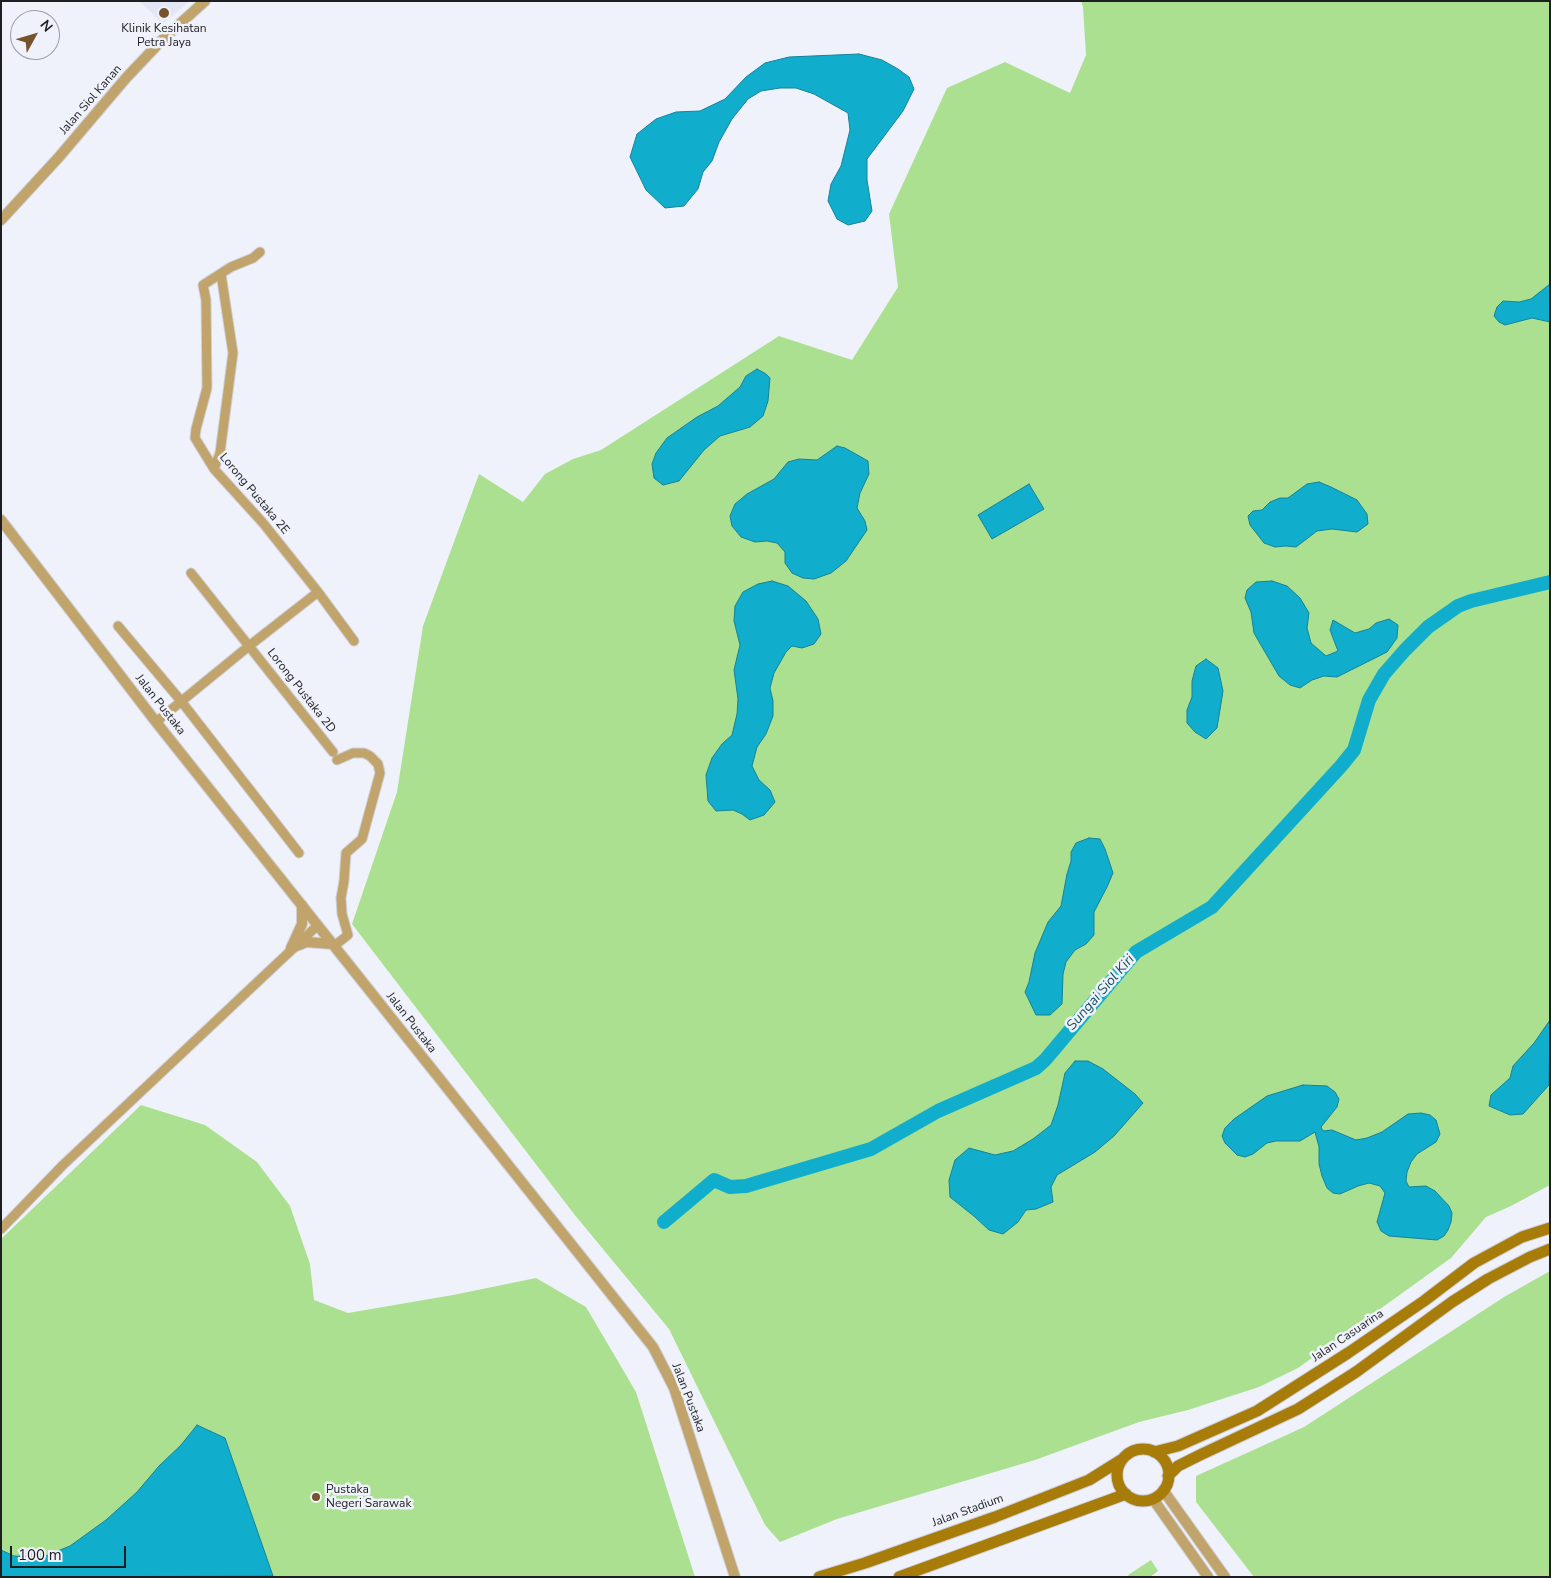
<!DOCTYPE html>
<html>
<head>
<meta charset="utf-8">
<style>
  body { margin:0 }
  #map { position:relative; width:1551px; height:1578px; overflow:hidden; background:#f0f2fb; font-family:"Nunito Sans",sans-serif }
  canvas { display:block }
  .frame { position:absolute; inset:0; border:2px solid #1d1e21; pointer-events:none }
  .north { position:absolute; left:10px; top:10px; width:50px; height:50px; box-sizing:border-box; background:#f0f2fb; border:1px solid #9c9da4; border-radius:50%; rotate:51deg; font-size:14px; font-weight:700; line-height:20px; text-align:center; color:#1d1e21 }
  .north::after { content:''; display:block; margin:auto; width:18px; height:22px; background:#76532c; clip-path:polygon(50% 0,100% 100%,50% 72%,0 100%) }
  .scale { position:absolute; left:10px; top:1546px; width:116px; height:22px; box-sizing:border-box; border:2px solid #1d1e21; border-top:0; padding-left:6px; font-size:15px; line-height:18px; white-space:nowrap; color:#1d1e21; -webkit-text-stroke:4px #f0f2fb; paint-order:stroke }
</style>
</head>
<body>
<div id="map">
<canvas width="1551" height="1578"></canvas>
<div class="frame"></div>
<div class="north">N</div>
<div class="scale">100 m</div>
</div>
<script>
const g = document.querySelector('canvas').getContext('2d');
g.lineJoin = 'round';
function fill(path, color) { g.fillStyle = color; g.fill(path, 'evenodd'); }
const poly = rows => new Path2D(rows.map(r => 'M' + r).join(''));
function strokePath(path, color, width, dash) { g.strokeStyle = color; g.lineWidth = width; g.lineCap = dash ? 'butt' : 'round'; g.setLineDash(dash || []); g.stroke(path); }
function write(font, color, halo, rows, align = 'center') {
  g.font = font + ' "Nunito Sans",sans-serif'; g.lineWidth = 5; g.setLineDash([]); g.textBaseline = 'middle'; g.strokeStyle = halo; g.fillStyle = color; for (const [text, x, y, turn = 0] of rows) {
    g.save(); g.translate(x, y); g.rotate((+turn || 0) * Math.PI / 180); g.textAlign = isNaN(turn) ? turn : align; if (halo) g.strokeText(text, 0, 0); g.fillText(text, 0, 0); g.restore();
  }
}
const built = poly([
  [139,1,190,1,163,24]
]);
const green = poly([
  [1081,1,1550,1,1550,1185,1511,1206,1486,1217,1451,1258,1298,1368,1259,1387,1188,1410,1139,1422,1035,1460,837,1519,780,1542,765,1525,669,1329,574,1214,352,924,397,792,423,626,479,474,523,502,545,474,573,459,601,450,779,336,852,360,898,287,889,214,947,88,1005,62,1070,93,1086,55,1083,7],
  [141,1105,205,1125,257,1162,290,1206,310,1264,314,1300,348,1313,453,1295,536,1278,586,1307,636,1392,695,1577,1,1577,1,1239],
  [1550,1271,1550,1577,1254,1577,1196,1502,1196,1476,1304,1427,1504,1297],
  [1151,1560,1158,1571,1150,1577,1129,1577,1128,1575]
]);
const water = poly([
  [859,54,882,60,898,69,909,77,914,89,903,111,867,159,867,180,872,211,865,221,848,225,837,219,828,201,831,184,841,166,850,130,848,113,814,94,796,88,780,88,761,91,748,99,732,119,719,142,712,161,703,172,698,189,684,206,665,208,646,190,630,157,637,134,656,119,676,112,700,111,725,99,746,77,765,63,789,57,859,54],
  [1550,284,1550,322,1532,318,1505,325,1499,322,1494,316,1497,307,1503,301,1519,302,1531,299,1550,284],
  [757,369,766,374,770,378,768,401,763,416,750,427,720,436,704,450,679,481,663,485,654,478,652,464,656,453,667,438,697,417,718,406,740,387,746,376,757,369],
  [837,446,845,448,868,461,869,474,860,493,857,508,865,521,867,530,846,561,831,573,814,579,803,578,792,573,785,563,785,552,777,543,767,541,755,542,741,537,732,526,730,516,735,504,747,494,774,479,788,462,799,459,817,460,837,446],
  [1319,482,1331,487,1357,500,1367,514,1368,524,1357,532,1332,529,1317,531,1296,547,1286,546,1275,547,1264,543,1250,525,1248,516,1253,511,1262,510,1270,502,1280,498,1288,498,1307,484,1319,482],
  [1029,484,1044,509,992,539,978,515,1029,484],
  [772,581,788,586,806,601,818,619,821,634,814,644,802,648,792,646,786,652,774,673,770,688,773,701,773,716,766,734,757,747,752,766,759,780,770,790,775,802,764,815,750,820,742,814,733,810,716,811,708,801,706,775,712,758,722,744,732,735,737,714,738,699,734,670,740,645,734,621,735,606,743,592,758,584,772,581],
  [1272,581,1287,586,1300,598,1309,613,1307,628,1311,643,1326,656,1338,651,1330,630,1333,620,1355,633,1369,629,1376,623,1389,619,1398,625,1397,638,1387,652,1337,677,1324,676,1312,680,1300,688,1290,685,1279,676,1258,640,1254,633,1251,612,1245,598,1247,590,1256,582,1272,581],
  [1206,659,1218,668,1223,691,1217,728,1206,739,1195,732,1187,723,1187,710,1192,697,1192,681,1196,666,1206,659],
  [1089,838,1100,839,1105,849,1113,873,1107,887,1094,912,1094,935,1086,944,1075,950,1066,962,1063,974,1062,1004,1050,1015,1036,1015,1025,992,1029,982,1035,953,1048,922,1061,906,1067,874,1071,861,1071,852,1076,843,1089,838],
  [1550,1020,1549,1085,1523,1114,1510,1115,1489,1106,1491,1095,1510,1078,1513,1066,1534,1043,1550,1020],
  [1075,1061,1088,1061,1103,1069,1135,1094,1143,1103,1114,1136,1095,1152,1057,1175,1051,1187,1053,1202,1036,1209,1026,1210,1018,1222,1003,1234,989,1230,975,1217,950,1197,949,1180,955,1160,969,1148,995,1155,1013,1151,1033,1139,1051,1125,1058,1105,1065,1073,1075,1061],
  [1303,1085,1327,1086,1335,1092,1339,1099,1337,1107,1321,1127,1323,1131,1332,1130,1356,1140,1367,1138,1382,1132,1408,1114,1421,1113,1430,1115,1436,1120,1440,1134,1436,1142,1417,1154,1411,1162,1407,1172,1406,1181,1409,1187,1426,1186,1435,1191,1449,1206,1452,1213,1451,1222,1448,1230,1444,1236,1437,1240,1389,1236,1381,1231,1377,1222,1385,1193,1380,1186,1369,1183,1358,1186,1340,1194,1333,1193,1327,1188,1322,1176,1319,1164,1319,1147,1315,1132,1300,1141,1276,1141,1267,1143,1253,1154,1245,1157,1237,1155,1225,1143,1222,1136,1225,1128,1234,1119,1267,1096,1303,1085],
  [197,1425,225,1438,273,1576,1,1577,1,1550,14,1556,43,1557,70,1546,106,1520,137,1492,159,1466,181,1445,197,1425]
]);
const river = poly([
  [664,1222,714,1180,730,1187,746,1186,871,1149,938,1111,1036,1068,1045,1060,1136,952,1212,907,1341,766,1354,750,1369,700,1384,674,1405,650,1428,627,1458,606,1471,601,1550,582]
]);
const minor = poly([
  [260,252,253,258,231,267,203,285,206,300,207,388,196,429,195,438,214,469,263,523,318,592,354,641],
  [214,469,220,453,233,353,221,274],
  [191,573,333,752],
  [118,626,181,701,299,853],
  [156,722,249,646,318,592],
  [334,946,348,935,342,914,341,898,344,881,346,853,362,839,380,773,378,764,370,756,364,753,353,753,337,760],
  [1,1229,63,1165,318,925]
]);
const tertiary = poly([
  [1,220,59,157,126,78,162,40,205,1],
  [1,520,156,722,653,1347,674,1388,735,1577],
  [291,948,302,924,302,905],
  [291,948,307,942,332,944],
  [1163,1490,1225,1577],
  [1153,1499,1208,1577]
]);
const secondary = poly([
  '1117 1475a26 26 0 1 1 52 0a26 26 0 1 1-52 0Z',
  [1154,1452,1178,1446,1257,1411,1348,1353,1424,1301,1474,1263,1522,1237,1550,1228],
  [1168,1476,1178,1466,1200,1455,1298,1409,1356,1372,1452,1302,1488,1279,1530,1257,1550,1249],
  [819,1577,865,1563,995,1517,1089,1480,1121,1460],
  [899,1577,1126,1494]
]);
const markers = [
  [164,13,6,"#76532c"],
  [316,1497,5,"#76532c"]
];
const poiNames = [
  ["Klinik Kesihatan",164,29],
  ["Petra Jaya",164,43],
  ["Pustaka",326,1490,"left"],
  ["Negeri Sarawak",326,1504,"left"]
];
const streetNames = [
  ["Jalan Siol Kanan",91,100,-49],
  ["Lorong Pustaka 2E",254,494,50],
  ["Lorong Pustaka 2D",301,691,52],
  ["Jalan Pustaka",160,705,52],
  ["Jalan Pustaka",411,1023,52],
  ["Jalan Casuarina",1348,1336,-34],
  ["Jalan Pustaka",688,1398,69],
  ["Jalan Stadium",968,1511,-20]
];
const waterNames = [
  ["Sungai Siol Kiri",1101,993,-49]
];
fill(built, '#e2e6f6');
fill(green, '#abe091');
fill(water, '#11adcd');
strokePath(water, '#158299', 1);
strokePath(river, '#11adcd', 14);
strokePath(minor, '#ced0d8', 11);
strokePath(tertiary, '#ced0d8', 12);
strokePath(secondary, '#ced0d8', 13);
strokePath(minor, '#c1a46b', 9);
strokePath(tertiary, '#c1a46b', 10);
strokePath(secondary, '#a77c09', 11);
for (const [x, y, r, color] of markers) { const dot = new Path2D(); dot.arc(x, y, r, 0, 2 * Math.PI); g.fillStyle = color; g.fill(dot); strokePath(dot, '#f0f2fb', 2); }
write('12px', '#1d1e21', '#f0f2fb', poiNames);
write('12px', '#1d1e21', '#f0f2fb', streetNames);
write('italic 14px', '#144c5a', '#f0f2fb', waterNames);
</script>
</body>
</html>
